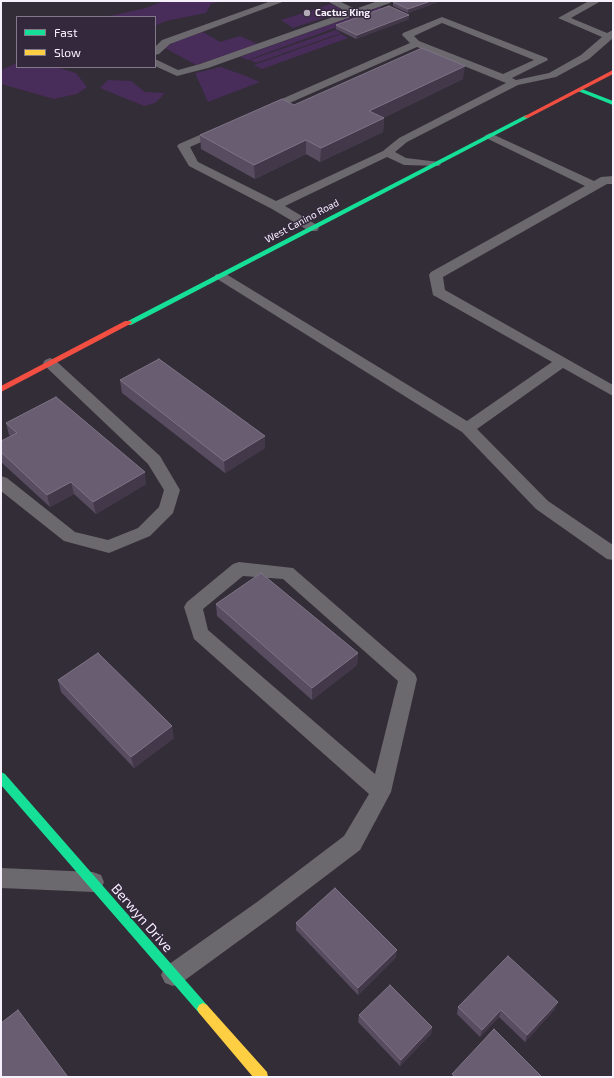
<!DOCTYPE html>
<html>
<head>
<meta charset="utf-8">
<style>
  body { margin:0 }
  #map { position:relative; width:614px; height:1078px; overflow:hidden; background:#332d38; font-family:"Exo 2",sans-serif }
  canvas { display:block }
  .frame { position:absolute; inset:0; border:2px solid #f6effc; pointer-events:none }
  .legend { position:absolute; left:16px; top:16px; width:140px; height:52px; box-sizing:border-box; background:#34293c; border:1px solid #827889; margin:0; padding:5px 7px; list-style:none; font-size:12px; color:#f6effc }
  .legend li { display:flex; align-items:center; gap:8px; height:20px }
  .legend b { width:20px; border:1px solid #827889 }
</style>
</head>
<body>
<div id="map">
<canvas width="614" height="1078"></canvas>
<div class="frame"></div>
<ul class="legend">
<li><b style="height:5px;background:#16e098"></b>Fast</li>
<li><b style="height:5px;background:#ffcf43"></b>Slow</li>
</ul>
</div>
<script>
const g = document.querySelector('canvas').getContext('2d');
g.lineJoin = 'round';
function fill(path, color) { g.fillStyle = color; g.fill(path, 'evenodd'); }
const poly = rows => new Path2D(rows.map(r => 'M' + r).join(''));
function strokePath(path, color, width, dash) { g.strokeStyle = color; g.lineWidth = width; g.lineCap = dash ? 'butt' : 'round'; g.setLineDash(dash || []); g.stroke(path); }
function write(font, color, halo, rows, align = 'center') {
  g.font = font + ' "Exo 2",sans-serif'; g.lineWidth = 3; g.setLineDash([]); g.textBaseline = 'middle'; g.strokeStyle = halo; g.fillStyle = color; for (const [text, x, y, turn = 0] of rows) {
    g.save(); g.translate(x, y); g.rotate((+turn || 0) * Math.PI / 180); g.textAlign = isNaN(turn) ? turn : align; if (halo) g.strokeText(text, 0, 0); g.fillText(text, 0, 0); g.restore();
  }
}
const green = poly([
  [164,1,224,1,211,4,206,13,166,21,155,26,155,17,105,17,146,8],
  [331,4,345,11,293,28,281,20],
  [379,7,386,9,248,60,240,57],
  [336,30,341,33,256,63,250,60],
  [203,32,220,42,240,36,258,44,196,65,165,48,174,42],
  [341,34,348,38,262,69,254,65],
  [17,63,17,67,56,67,76,73,87,87,77,94,54,99,1,84,1,70],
  [221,67,246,76,260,82,208,102,195,73],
  [108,80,131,81,145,92,165,93,155,103,144,106,100,88]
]);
const lane = poly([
  [271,1,285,1,170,44,159,54,155,55,155,47,162,40,271,1],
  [327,1,339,1,355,9,378,1,392,1,390,3,208,68,177,76,155,66,155,59,178,70,200,64,347,12,327,1],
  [589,1,601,1,571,18,607,33,613,30,613,38,589,59,556,77,518,85,407,142,395,152,406,158,439,162,441,164,439,166,404,165,387,157,285,206,317,225,319,228,317,231,309,231,272,209,189,166,177,146,179,144,218,127,226,127,228,129,226,131,190,147,198,162,276,201,383,151,399,138,506,83,417,47,269,112,261,112,259,110,261,108,410,43,402,35,403,33,442,17,547,58,548,60,512,78,516,80,549,73,581,55,602,37,558,18,589,1],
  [442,23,534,60,503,74,419,41,414,36,442,23],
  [490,133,594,181,601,177,613,176,613,184,607,184,443,277,445,290,613,385,613,396,563,368,477,429,548,501,613,545,613,560,607,559,536,509,462,432,214,277,216,274,226,274,467,421,552,362,433,295,429,275,431,272,585,186,486,138,484,136,490,133],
  [50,358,55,360,160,456,180,490,173,513,150,536,109,553,64,541,1,491,1,476,7,478,75,532,108,540,138,528,159,507,164,490,148,464,45,366,43,363,45,360,50,358],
  [239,562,293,568,415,674,417,679,391,792,360,850,273,916,181,983,173,986,165,983,161,975,165,967,257,902,344,836,369,794,194,639,184,607,187,602,233,564,239,562],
  [243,576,283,579,398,681,375,774,208,630,203,609,243,576],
  [1,868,93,872,101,875,104,882,101,889,93,892,1,888,1,868]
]);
const fast = poly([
  [578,89,582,89,613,101,613,105,578,91,578,89],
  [526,115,529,117,528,118,131,325,125,325,124,323,526,115],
  [1,772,5,774,207,1005,209,1009,207,1013,203,1015,199,1013,1,785,1,772]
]);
const slow = poly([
  [203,1003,207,1005,267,1072,268,1077,253,1077,199,1013,197,1009,199,1005,203,1003]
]);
const jam = poly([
  [613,70,613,74,528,118,523,117,613,70],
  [125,321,131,321,132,323,1,392,1,386,125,321]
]);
const wall = poly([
  [441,1,408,13,393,6,393,2],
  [409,15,409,19,356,39,336,29,336,25],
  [463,79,383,118,384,118,383,132,320,162,306,154,255,179,201,149,200,135,294,105],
  [120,380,265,448,225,473,122,393],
  [6,423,146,484,96,514,74,494,50,507,1,462,1,441,11,436,9,435],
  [216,604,358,653,357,665,312,700,217,616],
  [58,680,174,738,134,768,61,692],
  [296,923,396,957,358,995,296,930],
  [458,1007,555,1009,525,1042,499,1017,480,1037,457,1014],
  [359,1015,432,1027,431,1034,400,1066,358,1022]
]);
const shadedWall = poly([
  [431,1,441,1,408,13,408,9],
  [409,15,409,19,356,39,357,35],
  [465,66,463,79,368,125,369,111],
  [384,118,383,132,320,162,321,148],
  [306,140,306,154,255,179,254,165],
  [265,436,265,448,225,473,224,461],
  [145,472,146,484,96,514,93,502],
  [71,482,74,494,50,507,47,495],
  [358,653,357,665,312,700,312,688],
  [172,726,174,738,134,768,131,757],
  [397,950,396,957,358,995,358,988],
  [558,1002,555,1009,525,1042,527,1035],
  [501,1010,499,1017,480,1037,482,1030],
  [432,1027,431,1034,400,1066,401,1060]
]);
const building = poly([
  [396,1,431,1,408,9,393,2,396,1],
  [389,6,409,15,357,35,336,25,389,6],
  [422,48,465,66,369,111,384,118,321,148,306,140,254,165,200,135,282,99,294,105,422,48],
  [159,359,265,436,224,461,120,380,159,359],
  [56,397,145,472,93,502,71,482,47,495,1,452,1,441,17,433,6,423,56,397],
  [261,573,358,653,312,688,216,604,261,573],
  [98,653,172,726,131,757,58,680,98,653],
  [335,888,397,950,358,988,296,923,335,888],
  [508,956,558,1002,527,1035,501,1010,482,1030,458,1007,508,956],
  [390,985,432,1027,401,1060,359,1015,390,985],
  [18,1010,68,1077,1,1077,1,1023,18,1010],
  [494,1029,542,1077,455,1077,452,1074,494,1029]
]);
const markers = [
  [307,13,4,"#b2abb7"]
];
const farPoinames = [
  ["Cactus King",315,13]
];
const farStreetnames = [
  ["West Canino Road",302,221,-28]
];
const nearStreetnames = [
  ["Berwyn Drive",142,918,49]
];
fill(green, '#482c59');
fill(lane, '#6b686e');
fill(fast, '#16e098');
fill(slow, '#ffcf43');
fill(jam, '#f24e42');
fill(wall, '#584c60');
fill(shadedWall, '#423849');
fill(building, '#695e71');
strokePath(building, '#7f7486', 1);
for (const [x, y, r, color] of markers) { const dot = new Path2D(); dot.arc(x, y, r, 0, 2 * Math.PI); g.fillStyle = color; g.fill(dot); strokePath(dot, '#34293c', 1.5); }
write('bold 10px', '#f6effc', '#34293c', farPoinames, 'left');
write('10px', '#f6effc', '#34293c', farStreetnames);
write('14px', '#f6effc', '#34293c', nearStreetnames);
</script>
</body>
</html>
